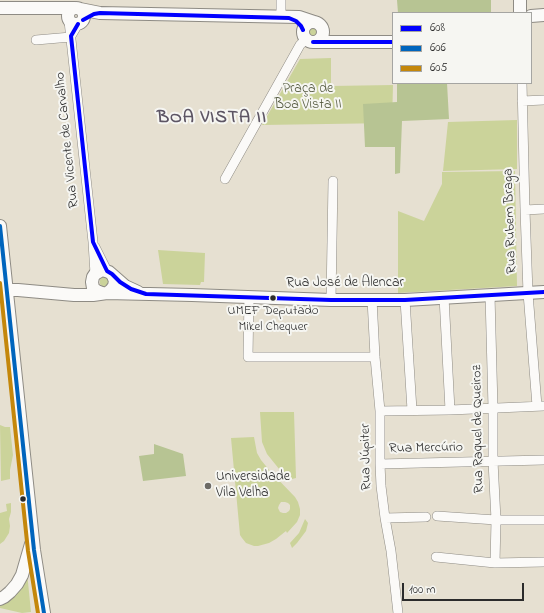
<!DOCTYPE html>
<html>
<head>
<meta charset="utf-8">
<style>
  body { margin:0 }
  #map { position:relative; width:544px; height:613px; overflow:hidden; background:#e6e0d1; font-family:"Indie Flower",sans-serif }
  canvas { display:block }
  .legend { position:absolute; left:392px; top:12px; width:140px; height:72px; box-sizing:border-box; background:#f6f6f2; border:1px solid #a5a5a2; margin:0; padding:5px 7px; list-style:none; font-size:12px; color:#2b2b2b }
  .legend li { display:flex; align-items:center; gap:8px; height:20px }
  .legend b { width:20px; border:1px solid #a5a5a2 }
  .scale { position:absolute; left:402px; top:583px; width:122px; height:18px; box-sizing:border-box; border:2px solid #2b2b2b; border-top:0; padding-left:5px; font-size:12px; line-height:14px; white-space:nowrap; color:#2b2b2b; -webkit-text-stroke:3px #f6f6f2; paint-order:stroke }
</style>
</head>
<body>
<div id="map">
<canvas width="544" height="613"></canvas>
<ul class="legend">
<li><b style="height:5px;background:#00f"></b>608</li>
<li><b style="height:5px;background:#0065bd"></b>606</li>
<li><b style="height:5px;background:#c4870b"></b>605</li>
</ul>
<div class="scale">100 m</div>
</div>
<script>
const g = document.querySelector('canvas').getContext('2d');
g.lineJoin = 'round';
function fill(path, color) { g.fillStyle = color; g.fill(path, 'evenodd'); }
const poly = rows => new Path2D(rows.map(r => 'M' + r).join(''));
function strokePath(path, color, width, dash) { g.strokeStyle = color; g.lineWidth = width; g.lineCap = dash ? 'butt' : 'round'; g.setLineDash(dash || []); g.stroke(path); }
function write(font, color, halo, rows, align = 'center') {
  g.font = font + ' "Indie Flower",sans-serif'; g.lineWidth = 4; g.setLineDash([]); g.textBaseline = 'middle'; g.strokeStyle = halo; g.fillStyle = color; for (const [text, x, y, turn = 0] of rows) {
    g.save(); g.translate(x, y); g.rotate((+turn || 0) * Math.PI / 180); g.textAlign = isNaN(turn) ? turn : align; if (halo) g.strokeText(text, 0, 0); g.fillText(text, 0, 0); g.restore();
  }
}
const green = poly([
  '308.5 32a4.5 4.5 0 1 1 9 0a4.5 4.5 0 1 1-9 0Z',
  [331,58,331,86,393,85,392,123,262,125,300,59],
  [517,120,517,169,443,171,448,122],
  [515,171,517,286,398,293,398,211,424,221,442,184,442,172],
  [158,250,205,253,204,282,201,282,200,285,163,284],
  [102,275,114,281,104,288,100,284,100,277],
  [260,412,294,412,296,478,288,480,267,454,262,442],
  [0,425,5,427,10,427,13,455,10,470,10,479,1,481],
  [254,437,257,453,261,460,270,471,295,497,298,502,300,509,300,515,297,522,287,533,286,531,276,539,269,543,258,546,254,546,246,543,242,538,240,535,231,438],
  [281,502,285,502,288,503,290,505,290,509,289,511,286,513,283,513,280,512,278,508,279,505],
  [11,503,11,512,9,519,10,526,9,533,4,541,0,544,0,513,7,511,6,504],
  [305,519,308,523,306,531,297,543,292,548,290,543,299,533],
  [27,572,31,612,22,613,0,608,0,604]
]);
const forest = poly([
  [397,0,491,0,491,13,398,13],
  [397,83,447,83,449,119,402,121,400,173,395,174,395,147,365,147,363,104,397,102],
  [154,444,183,454,186,476,143,481,139,456,154,454]
]);
const minor = poly([
  [281,17,281,0],
  [69,21,93,242,95,274],
  [71,36,78,24],
  [36,40,71,37],
  [522,83,525,210,528,293,537,406],
  [522,101,544,100],
  [225,179,300,45,306,39],
  [525,210,544,209],
  [95,247,107,271],
  [490,295,493,408,493,461,496,520,495,563],
  [249,297,248,357,375,357],
  [444,297,450,410],
  [372,299,375,357,380,411,380,464,381,486,385,518,391,551,398,613],
  [331,300,333,181],
  [405,300,412,410],
  [380,411,450,410,544,406],
  [380,464,544,460],
  [437,516,496,520,544,520],
  [385,518,426,517],
  [436,557,495,563,544,562]
]);
const tertiary = poly([
  [520,0,520,13],
  '68 16a8 8 0 1 1 16 0a8 8 0 1 1-16 0Z',
  [0,8,74,8],
  [80,9,100,13,299,17,314,22],
  [531,16,544,15],
  '303 32a10 10 0 1 1 20 0a10 10 0 1 1-20 0Z',
  [313,42,393,42],
  [0,226,34,550,44,613],
  [0,292,7,290,18,290,74,295,93,295,107,293,111,290,114,286,115,281,113,276],
  [102,293,97,291,93,288,92,282,93,277,95,274,102,270,109,272,125,286,138,292],
  [107,293,192,295,331,300,405,300,544,292],
  [0,599,4,597,10,592,17,584,22,575,31,544]
]);
const bus1 = poly([
  [83,20,94,14,100,13,289,18,296,21,301,26,303,30],
  [78,24,71,36,93,242,107,271,112,274,120,282,131,289,146,294,331,300,405,300,544,292],
  [313,42,393,42]
]);
const bus2 = poly([
  [0,226,34,550,44,613]
]);
const bus3 = poly([
  [0,283,28,551,38,613]
]);
const markers = [
  [273,298,3.5,"#2b2b2b"],
  [208,486,4,"#6c6a65"],
  [23,499,3.5,"#2b2b2b"]
];
const busNames = [
  ["UMEF Deputado",273,312],
  ["Mikel Chequer",273,328]
];
const parkNames = [
  ["Praça de",308,90],
  ["Boa Vista II",308,106]
];
const streetNames = [
  ["Rua Vicente de Carvalho",68,140,-96],
  ["Rua Rubem Braga",511,221,-92],
  ["Rua José de Alencar",345,284],
  ["Rua Raquel de Queiroz",479,429,-91],
  ["Rua Mercúrio",426,449,-1],
  ["Rua Júpiter",367,457,-91]
];
const poiNames = [
  ["Universidade",216,478],
  ["Vila Velha",216,494]
];
const districtNames = [
  ["BOA VISTA II",212,119]
];
fill(green, '#cbd39a');
fill(forest, '#b7c493');
strokePath(minor, '#8e8b84', 10);
strokePath(tertiary, '#8e8b84', 14);
strokePath(minor, '#fbfaf8', 9);
strokePath(tertiary, '#fbfaf8', 12);
strokePath(bus1, '#00f', 4);
strokePath(bus2, '#0065bd', 4);
strokePath(bus3, '#c4870b', 4);
for (const [x, y, r, color] of markers) { const dot = new Path2D(); dot.arc(x, y, r, 0, 2 * Math.PI); g.fillStyle = color; g.fill(dot); strokePath(dot, '#f6f6f2', 1.5); }
write('13px', '#2b2b2b', '#f6f6f2', busNames);
write('14px', '#545a3f', '#f6f6f2', parkNames);
write('14px', '#2b2b2b', '#f6f6f2', streetNames);
write('14px', '#2b2b2b', '#f6f6f2', poiNames, 'left');
g.letterSpacing = '1px';
write('bold 18px', '#5d5564', '#f6f6f2', districtNames);
g.letterSpacing = '0px';
</script>
</body>
</html>
